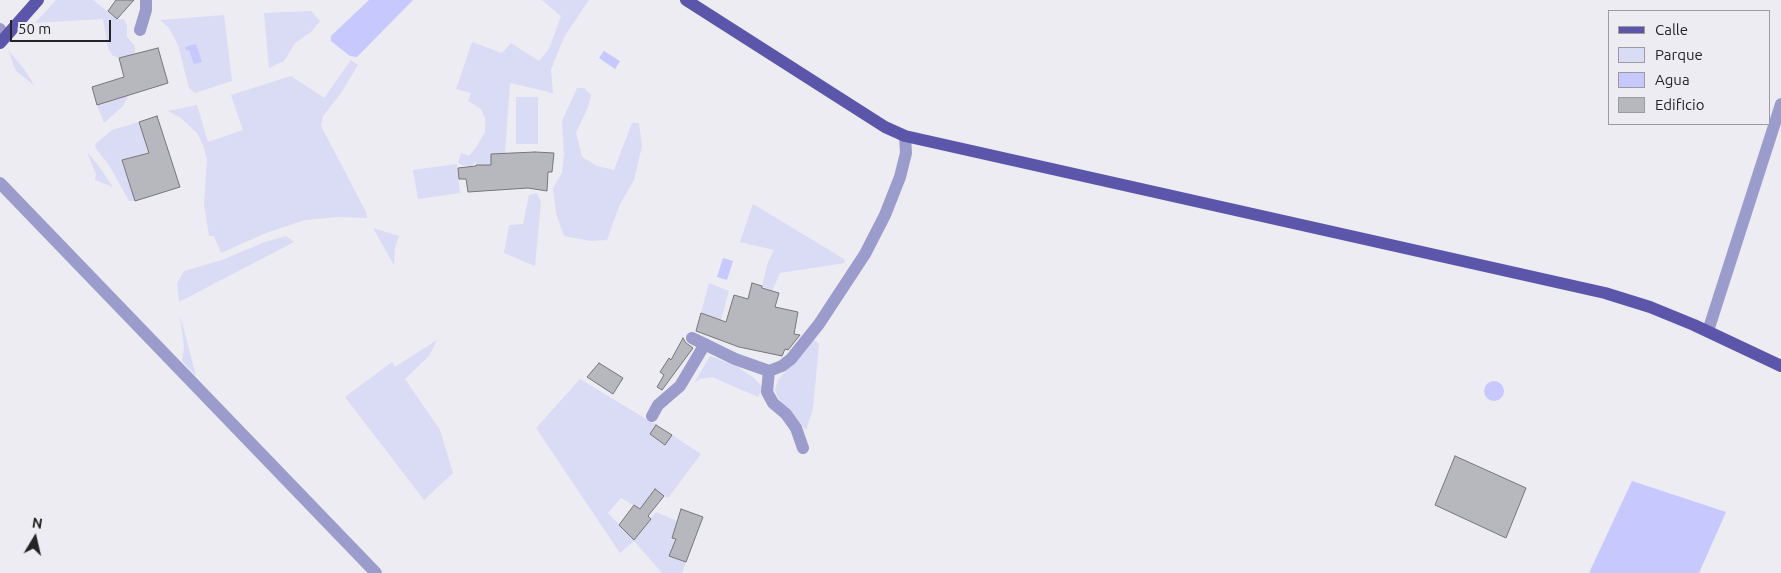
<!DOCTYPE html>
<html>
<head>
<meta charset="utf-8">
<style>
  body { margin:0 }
  #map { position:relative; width:1781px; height:573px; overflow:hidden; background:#ececf2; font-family:Ubuntu,sans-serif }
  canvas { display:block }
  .legend { position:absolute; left:1608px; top:10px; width:162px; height:115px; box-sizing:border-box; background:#ececf2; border:1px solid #9c9ca0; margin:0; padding:6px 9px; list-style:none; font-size:15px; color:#242426 }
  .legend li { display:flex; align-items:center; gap:10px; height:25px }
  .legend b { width:25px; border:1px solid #9c9ca0 }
  .north { position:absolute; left:10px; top:513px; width:50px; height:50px; -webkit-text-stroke:4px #ececf2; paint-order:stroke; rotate:9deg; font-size:14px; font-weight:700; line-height:20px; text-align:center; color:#242426 }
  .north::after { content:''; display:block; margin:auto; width:18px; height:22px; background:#242426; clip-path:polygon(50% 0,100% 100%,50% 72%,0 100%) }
  .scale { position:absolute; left:10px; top:20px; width:101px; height:22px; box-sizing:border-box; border:2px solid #242426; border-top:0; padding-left:6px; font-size:15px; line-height:18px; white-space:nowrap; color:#242426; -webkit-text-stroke:4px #ececf2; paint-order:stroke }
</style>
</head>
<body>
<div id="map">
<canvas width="1781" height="573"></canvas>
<ul class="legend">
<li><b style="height:6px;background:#5b56aa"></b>Calle</li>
<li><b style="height:14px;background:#dadbf5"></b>Parque</li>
<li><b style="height:14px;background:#c6c8fe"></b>Agua</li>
<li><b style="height:14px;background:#b7b8bd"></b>Edificio</li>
</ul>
<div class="north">N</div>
<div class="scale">50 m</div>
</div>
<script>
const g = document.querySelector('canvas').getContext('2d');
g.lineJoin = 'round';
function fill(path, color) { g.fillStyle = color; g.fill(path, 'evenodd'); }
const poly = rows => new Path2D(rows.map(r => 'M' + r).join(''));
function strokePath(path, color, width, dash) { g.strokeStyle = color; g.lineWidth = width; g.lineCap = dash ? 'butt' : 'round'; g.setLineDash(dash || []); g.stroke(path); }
const green = poly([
  [56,0,93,0,117,19,124,19,127,26,127,37,135,46,135,54,119,58,113,56,108,48,103,19,35,23],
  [542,0,589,0,564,37,551,70,553,93,510,83,505,153,491,154,491,165,476,165,476,162,471,166,461,165,458,162,461,153,469,156,477,146,485,132,485,118,481,109,468,101,471,93,456,89,472,42,502,53,511,43,539,61,549,49,561,16],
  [311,11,320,21,311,32,295,43,284,61,269,68,264,13],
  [224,15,232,81,195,93,189,88,178,45,169,28,160,20],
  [8,50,24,69,35,86,16,71],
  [351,60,358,65,341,93,323,116,321,126,366,212,367,218,339,217,305,220,266,233,221,253,214,236,209,236,204,204,207,159,203,145,197,133,181,118,168,111,197,105,208,142,243,130,231,95,291,76,324,98],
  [577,88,584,88,591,95,588,107,576,133,582,157,597,166,614,170,632,123,639,123,642,146,634,180,620,204,607,240,591,241,564,236,556,213,553,188,562,173,564,154,562,121],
  [129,95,123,106,104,123,97,105],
  [516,97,538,97,538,144,516,144],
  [139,122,149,153,122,160,135,201,129,201,109,165,96,149,95,144,112,130],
  [87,152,98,165,113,187,95,180,96,174],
  [457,164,460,193,418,199,413,170],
  [537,193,541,202,535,266,504,253,509,225,523,224,529,195],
  [753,204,844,259,845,263,780,273,772,291,762,286,768,262,774,250,740,242],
  [373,228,399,236,395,248,394,265],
  [286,236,294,242,179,302,177,283,184,271,222,260,265,242],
  [709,283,729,291,721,320,701,313],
  [180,315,196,376,182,361,184,347],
  [437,340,429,356,405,379,440,430,453,473,424,500,345,397,392,362,395,367],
  [810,340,814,340,819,344,813,409,806,430,778,398,775,390,778,380,796,360],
  [710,356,736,366,754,378,763,388,758,397,712,377,700,379,694,383],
  [580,379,656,425,650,434,665,445,672,435,701,454,668,498,664,496,640,509,621,498,608,513,634,540,656,512,677,521,672,537,676,539,670,556,686,562,682,573,662,573,634,541,620,553,536,428]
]);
const water = poly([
  [369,0,413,0,357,57,350,56,331,41,331,36],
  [196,44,202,62,194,64,189,50,186,50,185,47],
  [604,51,620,61,615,69,599,58],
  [723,258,733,261,727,280,717,277],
  '1484 391a10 10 0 1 1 20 0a10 10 0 1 1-20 0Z',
  [1632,481,1726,512,1699,573,1589,573]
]);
const building = poly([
  [116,0,134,0,117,19,108,11,116,0],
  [158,48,168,83,97,105,92,87,124,77,119,58,158,48],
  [157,116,180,187,135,201,122,160,149,153,139,122,157,116],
  [535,152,554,153,552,172,548,172,547,191,528,188,468,192,466,179,459,179,458,168,476,166,476,165,491,165,491,154,535,152],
  [752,283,762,286,762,288,779,293,775,307,798,312,794,334,800,335,788,350,785,349,782,356,739,347,696,331,701,313,726,322,734,295,748,299,752,283],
  [683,338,686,343,693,348,662,390,657,387,664,375,660,372,669,358,671,360,683,338],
  [599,363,623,378,613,394,587,377,599,363],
  [656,425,672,435,665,445,650,434,656,425],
  [1455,456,1526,488,1506,538,1435,505,1455,456],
  [655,489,664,496,648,516,651,519,634,540,619,525,634,505,640,509,655,489],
  [681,509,703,517,686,562,669,556,676,539,672,538,681,509]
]);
const minor = poly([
  [0,29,4,38],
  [140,30,146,10,146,0],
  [0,183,376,573],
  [1708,331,1781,104],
  [692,338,735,359,769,371,782,366,791,359,819,324,865,254,885,215,900,177,906,153,905,136],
  [769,371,767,392,773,403,786,414,796,428,803,448],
  [652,416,658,405,680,386,705,344]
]);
const major = poly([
  [686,0,885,127,905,136,1605,293,1650,307,1694,325,1781,366],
  [0,43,38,0]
]);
fill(green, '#dadbf5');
fill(water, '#c6c8fe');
fill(building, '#b7b8bd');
strokePath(building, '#75757a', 1);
strokePath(minor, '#9b9ccc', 12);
strokePath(major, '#5b56aa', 12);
</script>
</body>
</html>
